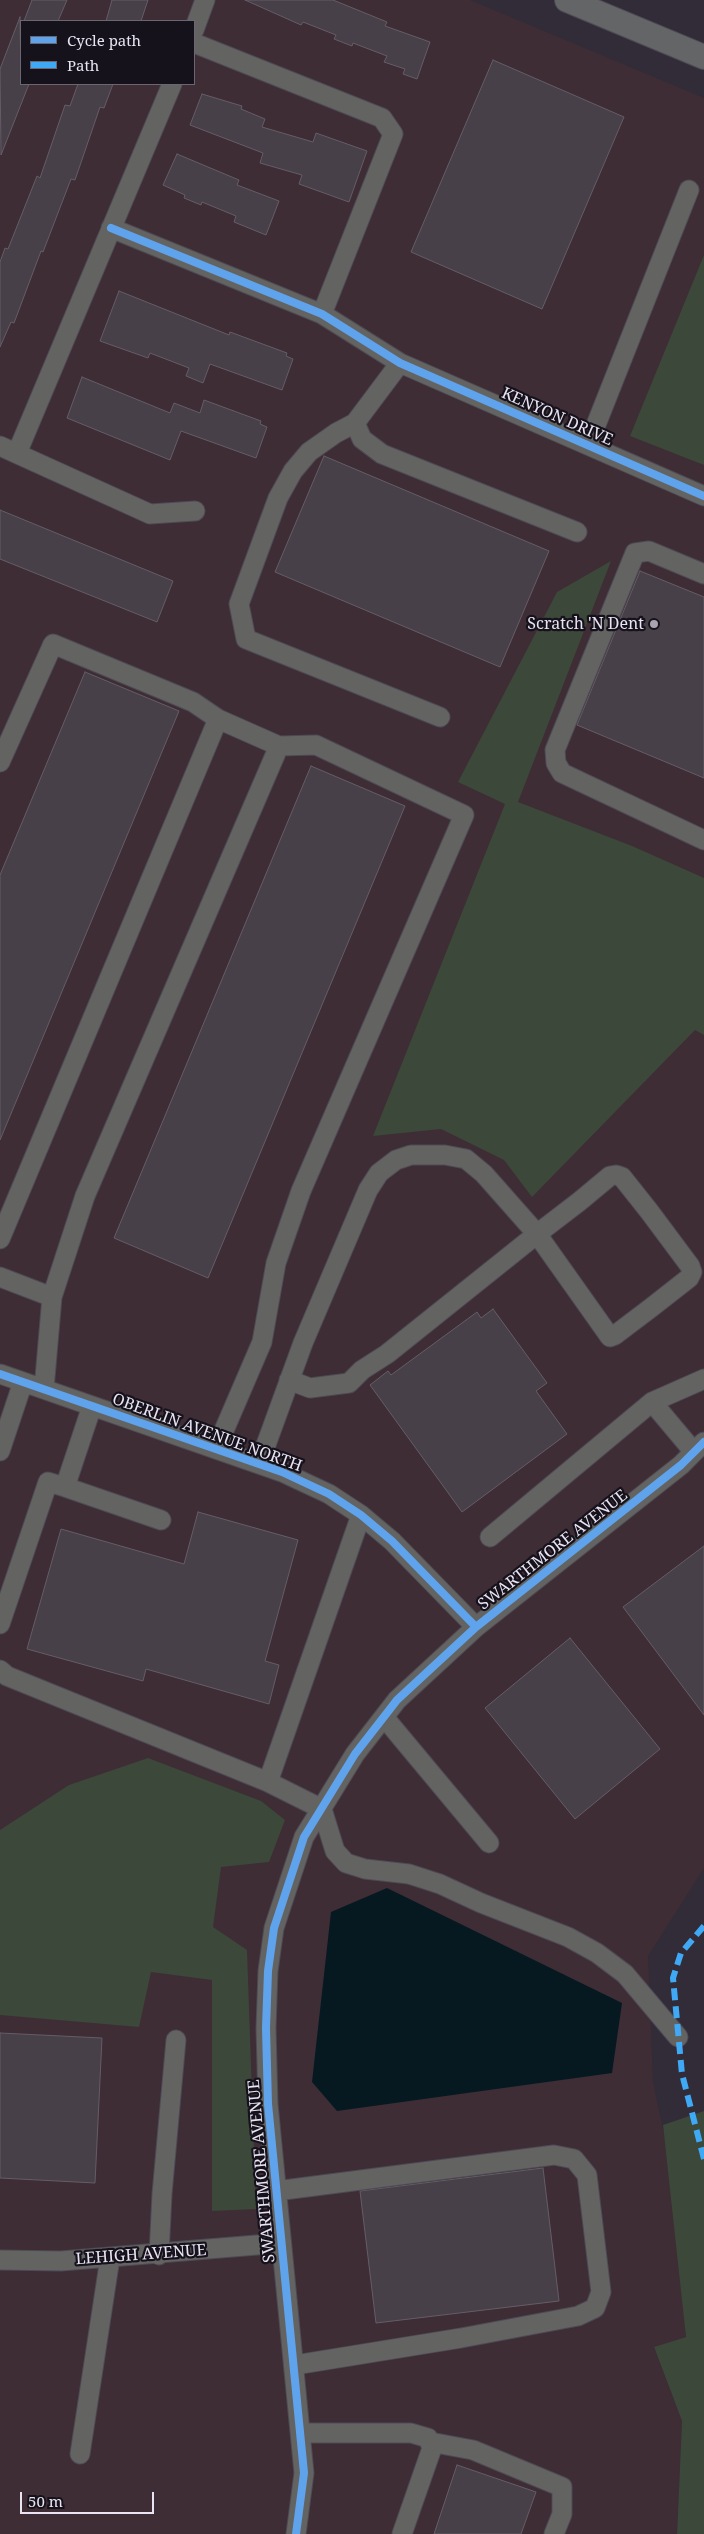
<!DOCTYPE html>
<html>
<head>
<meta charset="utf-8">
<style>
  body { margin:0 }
  #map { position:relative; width:704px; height:2534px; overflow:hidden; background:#312c38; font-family:"Noto Serif",serif }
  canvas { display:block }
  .legend { position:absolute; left:20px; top:20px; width:175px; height:65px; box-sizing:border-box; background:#16121c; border:1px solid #6a6672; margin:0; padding:6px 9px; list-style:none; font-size:15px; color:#e9e3f2 }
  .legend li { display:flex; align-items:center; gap:10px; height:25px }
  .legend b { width:25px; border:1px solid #6a6672 }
  .scale { position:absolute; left:20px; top:2492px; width:134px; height:22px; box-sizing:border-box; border:2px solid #e9e3f2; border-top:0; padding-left:6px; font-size:15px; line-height:18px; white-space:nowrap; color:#e9e3f2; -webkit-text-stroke:4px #16121c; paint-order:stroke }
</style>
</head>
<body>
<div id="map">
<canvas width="704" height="2534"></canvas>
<ul class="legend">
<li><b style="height:6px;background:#60a3ed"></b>Cycle path</li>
<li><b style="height:6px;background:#3fa9f5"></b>Path</li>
</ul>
<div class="scale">50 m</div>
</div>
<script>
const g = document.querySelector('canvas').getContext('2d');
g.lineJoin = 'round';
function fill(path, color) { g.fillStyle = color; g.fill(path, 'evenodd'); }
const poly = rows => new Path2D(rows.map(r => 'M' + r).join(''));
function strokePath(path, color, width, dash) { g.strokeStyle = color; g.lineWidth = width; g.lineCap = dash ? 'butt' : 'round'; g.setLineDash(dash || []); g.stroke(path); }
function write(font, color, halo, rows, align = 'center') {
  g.font = font + ' "Noto Serif",serif'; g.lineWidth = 4.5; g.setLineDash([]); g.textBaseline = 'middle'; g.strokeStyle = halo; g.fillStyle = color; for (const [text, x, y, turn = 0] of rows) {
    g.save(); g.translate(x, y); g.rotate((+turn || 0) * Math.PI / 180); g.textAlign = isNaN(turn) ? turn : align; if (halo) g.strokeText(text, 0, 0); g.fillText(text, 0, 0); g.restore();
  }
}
const industrial = poly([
  [0,0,470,0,704,98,704,1868,648,1956,653,2082,674,2182,686,2337,654,2348,682,2421,677,2534,0,2534],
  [21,21,194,21,194,84,21,84]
]);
const green = poly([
  [704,255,704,465,630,436],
  [611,561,518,802,632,846,704,878,704,1035,695,1030,532,1197,504,1160,441,1129,373,1136,505,804,458,782,557,592],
  [148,1758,261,1801,285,1820,269,1862,221,1867,213,1927,247,1950,256,2209,212,2211,212,1980,151,1972,139,2027,0,2015,0,1830,69,1785],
  [704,2111,704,2534,677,2534,682,2421,654,2347,686,2337,663,2125]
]);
const water = poly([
  [387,1888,622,2003,612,2073,337,2111,312,2082,331,1912]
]);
const building = poly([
  [32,0,67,0,58,21,24,21,32,0],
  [112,0,148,0,141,21,106,21,112,0],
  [245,0,333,0,387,22,385,26,430,42,417,79,403,74,405,69,384,62,387,56,353,43,352,46,334,39,336,35,303,22,301,25,245,0],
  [20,17,21,84,29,84,1,155,0,69,20,17],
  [493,60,624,117,542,309,411,252,493,60],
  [78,84,113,84,104,108,100,107,75,180,71,179,43,252,41,251,14,323,11,322,0,347,0,262,5,248,8,249,37,176,40,178,65,105,70,106,78,84],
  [202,94,242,106,241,109,265,119,262,127,313,142,316,133,367,151,349,202,299,184,302,175,260,163,263,153,190,125,202,94],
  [177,154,239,180,237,185,279,201,266,235,234,222,236,216,202,202,201,205,184,198,185,195,163,185,177,154],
  [119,291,229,335,230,332,287,353,286,356,293,359,282,390,210,364,203,383,186,376,189,368,150,353,148,358,100,341,119,291],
  [82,377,170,413,174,403,200,413,204,400,261,421,260,424,267,427,256,458,181,431,170,460,67,418,82,377],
  [324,456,549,551,500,667,275,572,324,456],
  [0,510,173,581,157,622,0,559,0,510],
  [640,571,704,597,704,778,577,725,640,571],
  [85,672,179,711,0,1140,0,875,85,672],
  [311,766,405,806,208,1278,114,1238,311,766],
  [493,1309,547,1383,536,1391,567,1434,462,1512,370,1385,388,1371,391,1375,477,1312,481,1318,493,1309],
  [198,1512,298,1540,265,1661,279,1665,269,1704,146,1669,143,1681,27,1649,61,1529,184,1564,198,1512],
  [704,1546,704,1715,623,1607,704,1546],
  [570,1638,660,1749,575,1819,485,1708,570,1638],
  [0,2033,102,2038,95,2183,0,2178,0,2033],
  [543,2168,559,2301,376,2323,360,2191,543,2168],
  [457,2465,536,2492,521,2534,434,2534,457,2465]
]);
const minor = poly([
  [194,30,205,0],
  [194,43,382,118,393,134,322,314],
  [111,228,322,314,400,363,704,496],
  [400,363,355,423,336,433,309,452,293,471,278,498,239,604,246,639,440,717],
  [355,423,362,439,382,454,577,532],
  [588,445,689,190],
  [0,446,150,514,195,511],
  [17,453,172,84],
  [704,574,649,551,635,553,555,750,556,763,562,773,704,840],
  [218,719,279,746],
  [0,762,53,644,193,702,218,719,0,1239],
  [0,1277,52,1297],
  [0,1374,282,1472,329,1494,361,1515,392,1541,476,1627],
  [44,1389,52,1297,85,1196,279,746,316,745,464,815,301,1191,276,1263,262,1342,216,1449],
  [652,1402,694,1452],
  [0,1451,23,1382],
  [259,1464,303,1343,368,1190,379,1173,396,1160,411,1155,445,1155,466,1159,484,1174,537,1234,610,1337,615,1335,652,1307,689,1278,692,1272,690,1266,649,1211,622,1177,616,1175,610,1176,580,1201,537,1234,387,1354,362,1370,349,1383,310,1388,289,1380],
  [65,1487,161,1520],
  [361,1515,268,1782,322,1809,335,1851,346,1863,365,1869,409,1874,440,1884,481,1903,568,1937,597,1953,625,1974,678,2037],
  [490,1537,652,1402,704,1379],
  [0,1624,48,1482,65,1487,92,1406],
  [0,1670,7,1676,268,1782],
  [384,1717,489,1843],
  [276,2191,554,2155,574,2159,587,2175,601,2292,595,2308,578,2316,461,2338,295,2365],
  [159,2255,162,2194,176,2040],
  [0,2260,61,2261,281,2243],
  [301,2433,411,2433,428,2438,432,2448,402,2534],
  [430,2442,473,2450,562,2487,562,2514,554,2534],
  [80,2454,110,2258],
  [296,2534,304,2473,268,2104,266,2028,268,1971,274,1928,304,1837,355,1754,397,1700,476,1627,681,1465,704,1442]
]);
const major = poly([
  [567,0,704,57]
]);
const quiet = poly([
  [704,1926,681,1953,673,1978,682,2074,704,2159]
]);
const cycleway = poly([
  [111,228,322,314,400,363,704,496],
  [0,1374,282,1472,329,1494,361,1515,392,1541,476,1627],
  [296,2534,304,2473,268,2104,266,2028,268,1971,274,1928,304,1837,355,1754,397,1700,476,1627,681,1465,704,1442]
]);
const markers = [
  [654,624,5,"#a9a3b1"]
];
const streetNames = [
  ["KENYON DRIVE",557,417,24],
  ["OBERLIN AVENUE NORTH",207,1433,20],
  ["SWARTHMORE AVENUE",553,1550,-38],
  ["SWARTHMORE AVENUE",262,2171,-95],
  ["LEHIGH AVENUE",141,2255,-4]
];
const poiNames = [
  ["Scratch 'N Dent",644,624]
];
fill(industrial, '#3e2d35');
fill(green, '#3c4839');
fill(water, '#061921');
fill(building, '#484049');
strokePath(building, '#655d66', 1);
strokePath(minor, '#4e4a55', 21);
strokePath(major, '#4e4a55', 26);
strokePath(minor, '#636462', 19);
strokePath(major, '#646566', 24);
strokePath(quiet, '#3fa9f5', 6, [12, 6]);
strokePath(cycleway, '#60a3ed', 8);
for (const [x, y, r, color] of markers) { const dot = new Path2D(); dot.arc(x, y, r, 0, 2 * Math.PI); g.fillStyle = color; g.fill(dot); strokePath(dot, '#16121c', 2); }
write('16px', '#e9e3f2', '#16121c', streetNames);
write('16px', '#e9e3f2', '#16121c', poiNames, 'right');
</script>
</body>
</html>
